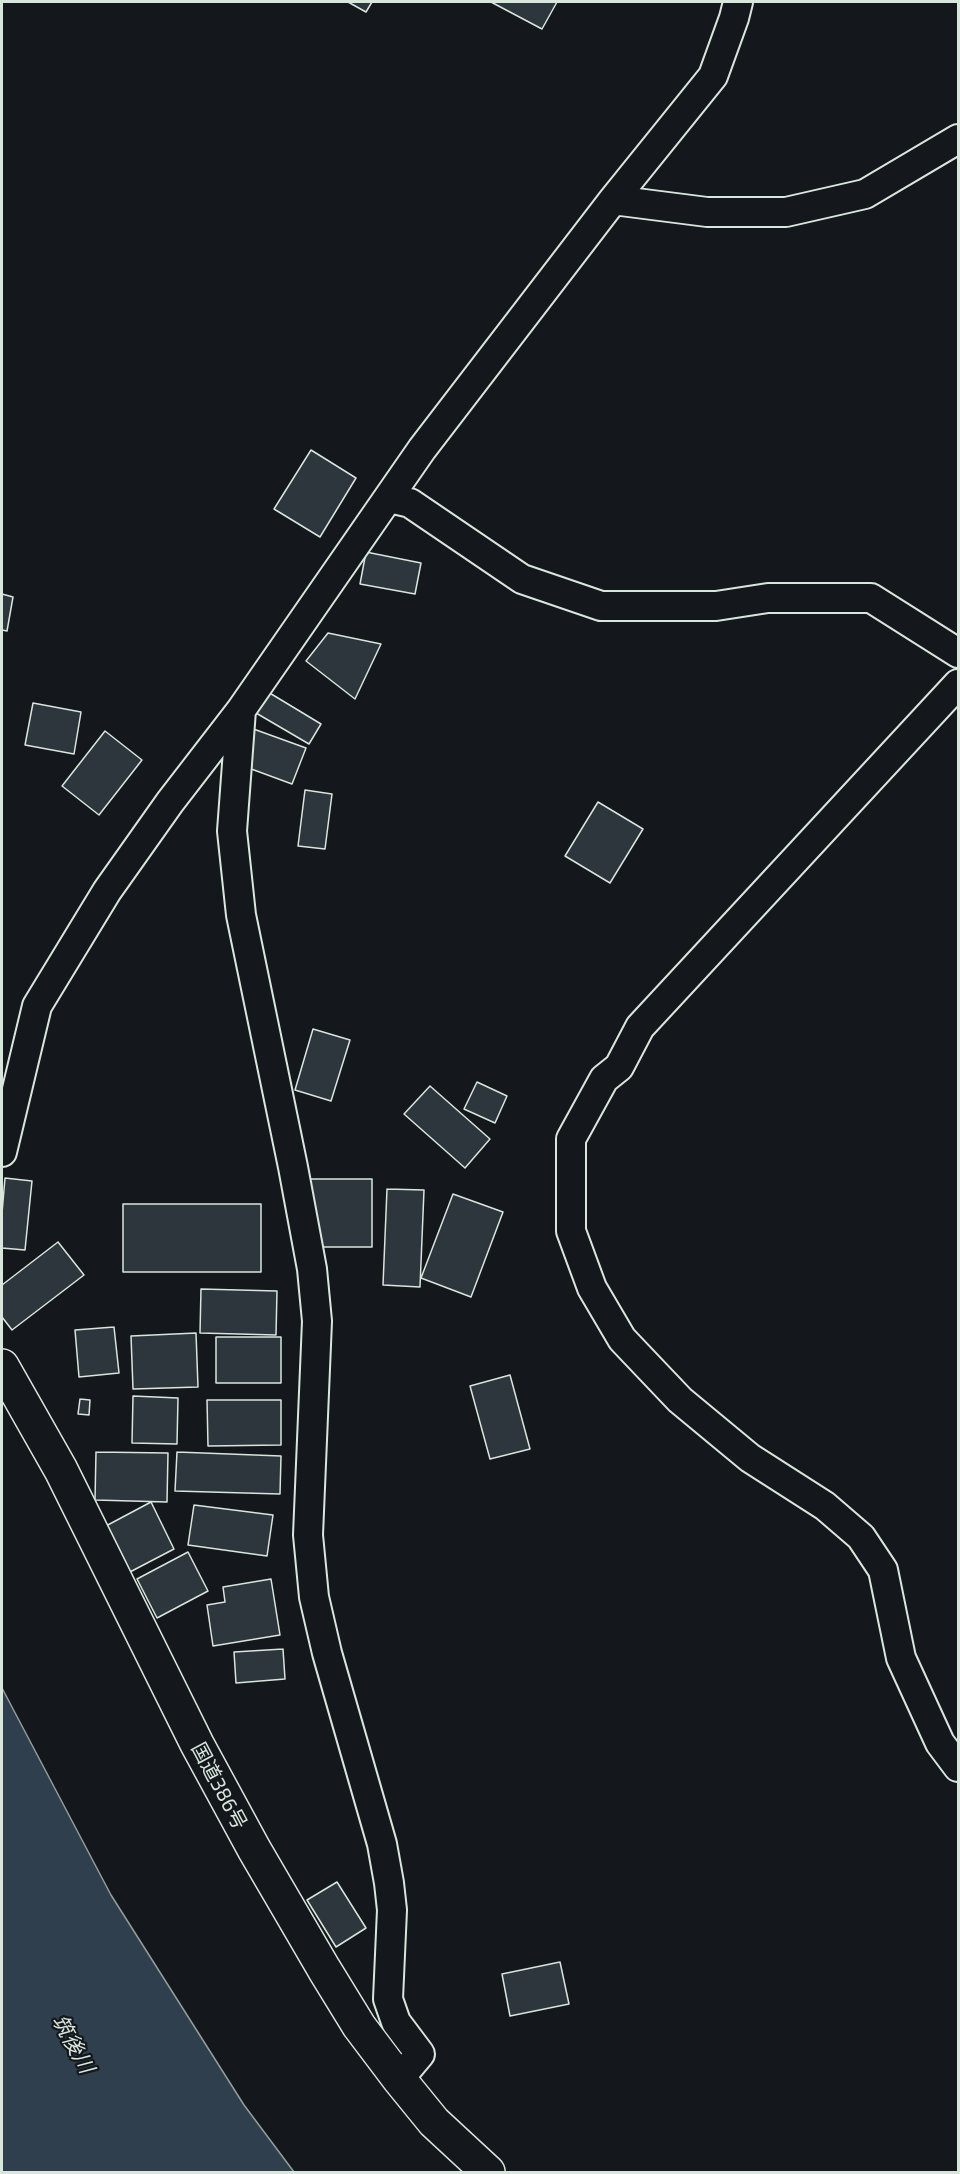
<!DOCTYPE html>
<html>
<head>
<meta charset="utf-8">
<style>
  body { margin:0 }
  #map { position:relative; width:960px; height:2174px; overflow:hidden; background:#14181c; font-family:"Exo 2",sans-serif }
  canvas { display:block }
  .frame { position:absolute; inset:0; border:3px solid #d8e6dc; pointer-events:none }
</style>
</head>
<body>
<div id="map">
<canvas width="960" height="2174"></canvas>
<div class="frame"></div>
</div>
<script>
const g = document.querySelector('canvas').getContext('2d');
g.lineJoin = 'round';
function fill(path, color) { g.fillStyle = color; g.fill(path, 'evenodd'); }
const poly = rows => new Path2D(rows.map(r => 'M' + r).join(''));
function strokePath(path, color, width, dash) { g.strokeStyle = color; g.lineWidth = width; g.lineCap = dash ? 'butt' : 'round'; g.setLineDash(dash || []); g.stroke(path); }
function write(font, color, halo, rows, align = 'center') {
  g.font = font + ' "Exo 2","Noto Sans JP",sans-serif'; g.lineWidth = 4.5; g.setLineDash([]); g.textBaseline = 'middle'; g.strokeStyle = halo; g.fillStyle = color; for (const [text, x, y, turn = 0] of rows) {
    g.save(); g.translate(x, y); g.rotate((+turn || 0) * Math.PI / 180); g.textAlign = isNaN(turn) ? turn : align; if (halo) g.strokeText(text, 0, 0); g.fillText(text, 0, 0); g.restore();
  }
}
const water = poly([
  [2,1688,111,1895,244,2105,294,2172,2,2172,2,1688]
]);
const building = poly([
  [348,2,372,2,366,12,348,2],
  [491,2,557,2,542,29,491,2],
  [311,450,356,478,320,537,274,509,311,450],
  [366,552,421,563,415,594,360,584,366,552],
  [2,594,13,597,7,631,2,630,2,594],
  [328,633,381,644,355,699,306,661,328,633],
  [268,692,321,724,309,744,256,713,268,692],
  [33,703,81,712,74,754,25,745,33,703],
  [248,727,306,748,292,784,235,763,248,727],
  [105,731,142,760,99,815,62,786,105,731],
  [305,790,332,794,325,849,298,846,305,790],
  [598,802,643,829,610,883,565,856,598,802],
  [313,1029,350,1040,331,1101,295,1090,313,1029],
  [477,1082,507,1096,495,1123,464,1109,477,1082],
  [430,1086,490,1139,465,1168,404,1114,430,1086],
  [5,1178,32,1181,25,1250,2,1248,2,1213,5,1178],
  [310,1179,372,1179,372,1247,310,1247,310,1179],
  [387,1189,424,1190,420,1287,383,1285,387,1189],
  [453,1194,503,1212,471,1297,421,1278,453,1194],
  [123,1204,261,1204,261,1272,123,1272,123,1204],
  [58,1242,84,1275,12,1330,2,1317,2,1285,58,1242],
  [201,1289,277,1291,276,1335,200,1333,201,1289],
  [114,1327,119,1373,79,1377,75,1330,114,1327],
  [196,1333,198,1387,133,1389,131,1336,196,1333],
  [216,1337,281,1337,281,1383,216,1383,216,1337],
  [510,1375,530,1449,490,1459,470,1386,510,1375],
  [133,1396,178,1398,177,1444,132,1443,133,1396],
  [80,1399,90,1400,89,1415,78,1414,80,1399],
  [207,1400,281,1400,281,1445,208,1446,207,1400],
  [96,1452,168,1453,167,1502,95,1500,96,1452],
  [177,1452,281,1456,280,1494,175,1491,177,1452],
  [151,1502,174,1549,128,1573,104,1527,151,1502],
  [194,1505,273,1515,267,1556,188,1545,194,1505],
  [188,1552,208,1591,157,1618,137,1579,188,1552],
  [271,1579,280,1635,213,1646,207,1605,225,1602,223,1587,271,1579],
  [283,1649,285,1679,236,1683,234,1652,283,1649],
  [337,1882,366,1928,336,1947,307,1900,337,1882],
  [560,1962,569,2004,510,2016,502,1974,560,1962]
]);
const street = poly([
  [613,200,707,212,786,212,865,194,958,139],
  [389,498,410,503,522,579,601,606,716,606,768,598,871,598,958,653],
  [958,684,640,1027,619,1067,604,1079,571,1139,571,1231,592,1288,622,1339,680,1400,750,1458,825,1506,861,1537,883,1570,901,1658,940,1743,958,1767],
  [241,710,232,831,241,915,293,1167,312,1269,317,1321,308,1535,314,1597,327,1653,382,1844,389,1883,392,1910,388,1999,396,2022,420,2054,399,2079],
  [2,1152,37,1006,107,891,170,802,241,710,422,449,613,200,713,76,734,18,738,2]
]);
const highway = poly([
  [2,1366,61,1470,197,1744,254,1849,324,1969,359,2026,399,2079,434,2122,488,2172]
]);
const streetNames = [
  ["国道386号",219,1786,62]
];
const waterNames = [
  ["筑後川",73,2044,61]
];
fill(water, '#2f3f4d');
strokePath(water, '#939e99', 1.5);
fill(building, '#2c363c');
strokePath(building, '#d8e6dc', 1.5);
strokePath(street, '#d8e6dc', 32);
strokePath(highway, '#d8e6dc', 36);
strokePath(street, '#14181c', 28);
strokePath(highway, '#14181c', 33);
write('20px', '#d8e6dc', '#14181c', streetNames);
write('italic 21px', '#d8e6dc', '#14181c', waterNames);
</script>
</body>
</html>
